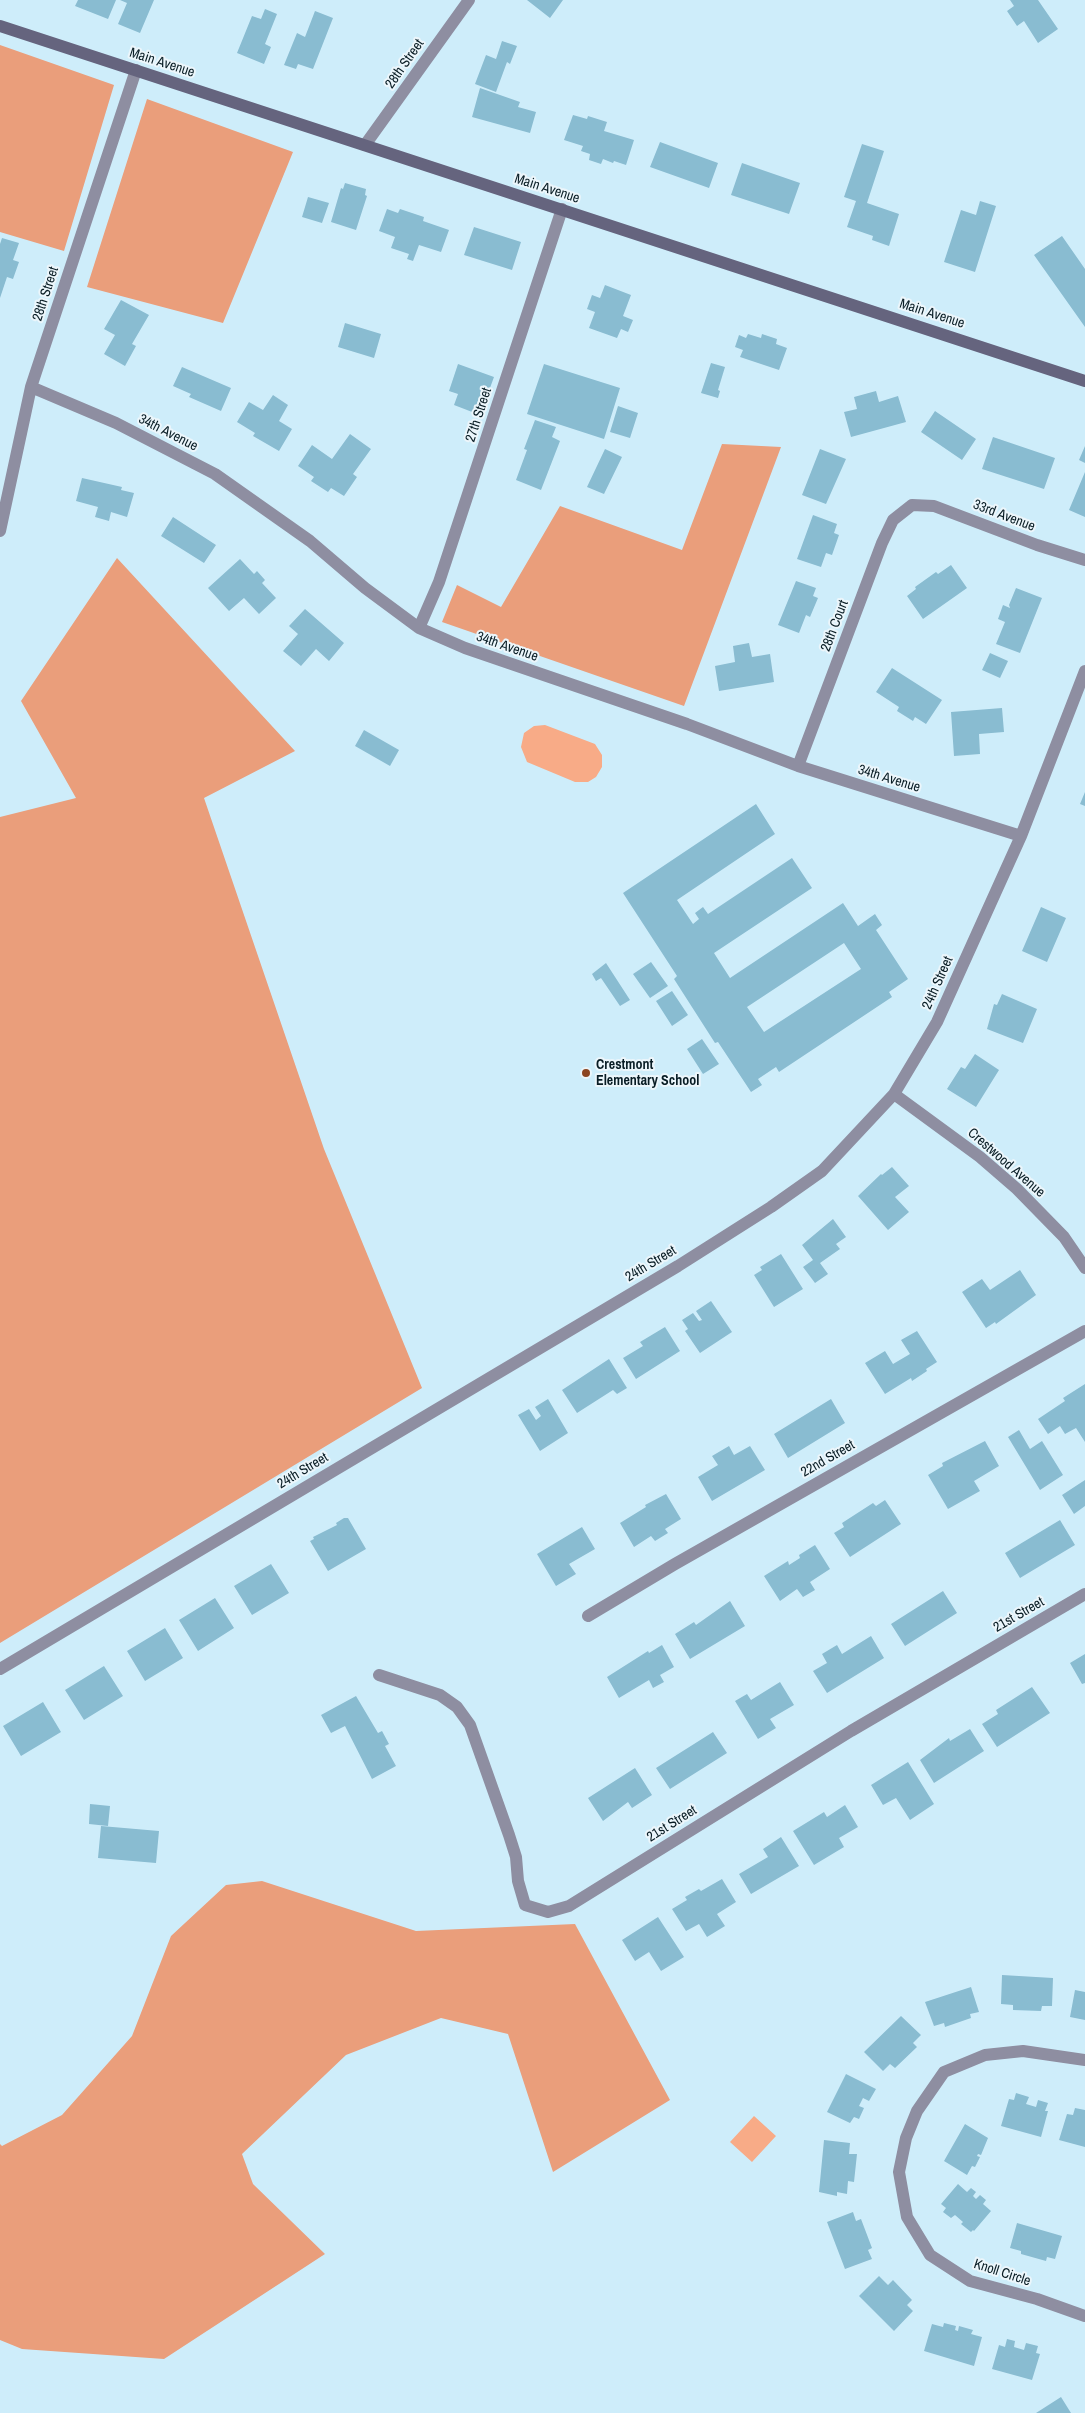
<!DOCTYPE html>
<html>
<head>
<meta charset="utf-8">
<style>
  body { margin:0 }
  canvas { display:block; background:#ceedfa }
</style>
</head>
<body>
<canvas width="1085" height="2413"></canvas>
<script>
const g = document.querySelector('canvas').getContext('2d');
g.lineJoin = 'round';
function fill(path, color) { g.fillStyle = color; g.fill(path, 'evenodd'); }
const poly = rows => new Path2D(rows.map(r => 'M' + r).join(''));
function strokePath(path, color, width, dash) { g.strokeStyle = color; g.lineWidth = width; g.lineCap = dash ? 'butt' : 'round'; g.setLineDash(dash || []); g.stroke(path); }
function write(font, color, halo, rows, align = 'center') {
  g.font = font + ' "Archivo Narrow",sans-serif'; g.lineWidth = 4; g.setLineDash([]); g.textBaseline = 'middle'; g.strokeStyle = halo; g.fillStyle = color; for (const [text, x, y, turn = 0] of rows) {
    g.save(); g.translate(x, y); g.rotate((+turn || 0) * Math.PI / 180); g.textAlign = isNaN(turn) ? turn : align; if (halo) g.strokeText(text, 0, 0); g.fillText(text, 0, 0); g.restore();
  }
}
const green = poly([
  [545,725,595,744,602,755,602,767,596,777,588,782,575,782,527,762,521,747,524,733,534,726],
  [754,2116,776,2136,752,2162,730,2142]
]);
const forest = poly([
  [0,45,114,85,64,251,0,232],
  [147,99,293,152,223,323,87,287],
  [722,444,781,447,684,706,442,622,457,585,501,607,560,506,682,550],
  [117,558,295,751,204,798,324,1149,422,1388,0,1643,0,817,76,798,21,701],
  [262,1881,416,1931,575,1924,670,2100,553,2172,508,2034,441,2018,346,2055,242,2154,253,2184,325,2254,164,2359,22,2349,0,2340,0,2144,2,2146,62,2115,132,2036,171,1936,226,1885]
]);
const building = poly([
  [78,0,116,0,108,19,75,6],
  [120,0,154,0,140,33,118,24,127,3],
  [527,0,563,0,550,18],
  [1010,0,1038,0,1058,29,1038,43,1024,21,1017,26,1007,11,1014,6],
  [265,9,277,14,265,44,271,47,264,64,237,53,252,16,261,19],
  [315,11,333,18,313,69,298,64,296,69,284,65,297,33,305,37],
  [502,41,517,46,510,64,507,62,496,92,475,84,486,55,496,59],
  [480,88,520,102,518,107,536,112,530,133,472,117],
  [573,115,587,119,588,116,607,122,604,131,634,140,626,165,614,161,613,163,603,159,601,164,589,160,590,154,581,151,583,146,564,140],
  [660,142,718,163,709,188,650,167],
  [862,144,884,151,867,203,899,214,889,246,872,240,873,236,847,227,856,201,844,197],
  [742,163,800,183,789,214,731,195],
  [345,183,366,189,365,195,367,196,356,230,331,222,341,188,343,189],
  [308,197,329,203,322,223,302,217],
  [980,201,996,206,975,272,944,262,961,210,976,215],
  [387,209,398,213,400,209,424,217,423,221,449,230,441,252,419,245,413,261,407,259,409,254,391,248,395,237,379,231],
  [474,227,521,242,512,270,464,255],
  [1062,236,1085,269,1085,327,1034,255],
  [2,238,19,243,13,260,19,262,13,279,7,277,0,298,0,244],
  [605,285,631,295,623,316,633,320,628,332,621,329,617,338,589,328,595,312,587,309,592,295,600,298],
  [121,300,149,315,132,344,136,346,125,366,104,354,115,335,104,329],
  [345,323,381,334,374,358,338,347],
  [748,334,761,338,762,334,777,339,776,344,787,348,779,370,740,357,743,350,735,347,739,335,746,338],
  [711,363,725,367,718,390,720,391,718,398,701,393],
  [458,364,494,377,480,415,454,405,458,394,449,391],
  [544,364,620,388,604,439,527,414],
  [182,367,231,388,221,411,189,397,191,394,173,386],
  [876,391,879,402,898,396,906,422,851,437,844,412,857,409,854,397],
  [273,395,288,405,279,421,292,429,279,451,253,436,255,433,237,422,249,402,263,410],
  [618,406,638,413,630,438,610,432],
  [935,411,976,439,962,460,921,432],
  [535,420,556,427,552,437,560,441,541,490,516,480,527,450,524,449],
  [350,434,371,449,353,474,357,477,344,496,331,488,328,492,311,481,314,477,298,466,312,445,332,459],
  [993,437,1055,458,1044,489,982,469],
  [1085,446,1085,463,1079,460],
  [605,449,622,457,604,494,587,487],
  [820,449,846,459,826,504,802,495],
  [1085,472,1085,517,1069,510],
  [82,478,122,487,121,490,134,493,127,517,111,512,109,521,95,517,98,507,76,501],
  [813,515,837,524,834,533,839,535,832,555,826,553,821,567,797,559],
  [173,517,216,545,204,563,161,536],
  [240,559,254,574,257,571,265,580,262,583,276,598,259,614,244,598,229,611,208,588],
  [951,565,967,588,923,619,907,596,916,589,915,587,936,572,938,574],
  [796,581,816,588,813,596,818,598,810,617,806,615,799,633,778,625],
  [1016,588,1042,598,1020,653,996,644,1005,622,998,619,1003,605,1010,608,1009,605],
  [305,609,344,643,329,661,316,649,301,666,283,651,298,634,289,626],
  [749,643,752,657,770,654,774,682,719,691,715,666,735,662,733,646],
  [990,653,1008,661,1000,678,982,670],
  [892,668,942,700,926,724,915,717,913,721,897,711,899,707,876,692],
  [1002,708,1004,732,979,734,980,754,954,756,951,712],
  [364,730,399,750,390,766,355,746],
  [1085,792,1085,806,1080,804],
  [756,804,775,834,677,900,693,924,699,919,695,913,703,907,708,914,792,858,812,888,714,953,730,978,843,903,858,926,875,914,882,925,876,930,908,979,889,992,892,997,779,1072,776,1067,758,1079,762,1085,751,1092,718,1042,715,1043,674,979,677,976,623,893],
  [844,943,861,969,764,1032,747,1007],
  [1041,907,1066,918,1047,962,1022,951],
  [651,962,668,986,650,998,633,974],
  [606,963,630,1000,620,1006,601,978,596,981,592,974],
  [672,991,688,1015,672,1026,656,1001],
  [1002,994,1037,1009,1023,1043,987,1029,994,1004,997,1005],
  [702,1039,719,1064,703,1074,687,1049],
  [975,1054,999,1070,976,1107,947,1089,961,1067,965,1069],
  [892,1167,909,1186,895,1197,909,1212,888,1230,858,1196,881,1174,882,1175],
  [833,1219,846,1237,836,1244,840,1249,820,1263,828,1274,815,1283,803,1267,813,1260,802,1245],
  [781,1254,803,1289,774,1307,754,1275,762,1270,760,1267],
  [1020,1270,1036,1295,996,1324,995,1322,986,1328,962,1292,982,1279,990,1290],
  [711,1301,732,1332,700,1353,685,1331,688,1329,682,1320,693,1313,699,1321,702,1320,696,1311],
  [665,1327,680,1351,636,1379,623,1358,643,1346,640,1342],
  [917,1331,937,1362,926,1369,927,1371,912,1381,911,1378,885,1394,865,1363,885,1351,893,1364,910,1354,901,1340],
  [609,1359,627,1388,617,1394,613,1390,577,1413,562,1390],
  [1085,1384,1085,1442,1076,1428,1065,1434,1060,1426,1048,1434,1038,1419,1065,1401,1063,1398],
  [548,1399,568,1433,540,1451,518,1415,529,1409,536,1420,541,1416,535,1407],
  [831,1399,845,1423,788,1458,774,1434],
  [1019,1430,1030,1449,1042,1441,1063,1475,1040,1490,1008,1437],
  [985,1441,999,1466,974,1481,980,1491,948,1509,928,1475,943,1466,942,1463],
  [729,1446,734,1455,750,1446,765,1470,712,1501,698,1477,718,1465,712,1456],
  [1085,1480,1085,1506,1074,1514,1062,1495],
  [666,1494,681,1519,665,1529,668,1533,655,1541,651,1536,634,1547,620,1523,646,1507,645,1505],
  [885,1500,901,1524,850,1557,834,1533,844,1527,842,1523,873,1503,876,1506],
  [344,1518,348,1518,366,1549,328,1571,310,1541,314,1539,313,1537,337,1525,336,1523],
  [1060,1520,1075,1545,1020,1578,1005,1553],
  [582,1527,595,1549,569,1564,576,1574,556,1586,537,1554],
  [815,1545,830,1569,810,1582,815,1590,803,1597,797,1589,780,1601,764,1576,788,1561,789,1565,800,1558,799,1555],
  [271,1564,289,1593,252,1615,234,1586],
  [943,1591,957,1613,905,1646,891,1624],
  [215,1598,234,1628,198,1651,179,1620],
  [730,1601,745,1626,690,1659,675,1634,694,1622,696,1625],
  [165,1628,183,1658,145,1681,127,1651],
  [871,1636,884,1658,827,1693,813,1671,827,1663,822,1654,837,1645,842,1654],
  [662,1645,674,1667,660,1675,664,1682,653,1688,649,1680,619,1698,607,1677,648,1651,649,1653],
  [1085,1654,1085,1683,1082,1684,1070,1663],
  [104,1666,123,1696,84,1720,65,1690],
  [780,1682,794,1705,770,1719,776,1728,758,1739,735,1701,747,1694,751,1700],
  [1032,1687,1050,1713,997,1747,982,1724,998,1714,996,1710],
  [356,1696,378,1733,382,1731,389,1744,385,1746,396,1766,372,1779,345,1726,331,1733,321,1715],
  [43,1702,61,1732,21,1756,3,1726],
  [970,1729,984,1751,934,1783,920,1760,949,1738,950,1741],
  [713,1732,727,1753,670,1789,656,1768],
  [908,1762,934,1804,910,1820,896,1798,883,1805,871,1785],
  [635,1768,652,1795,632,1808,628,1802,603,1821,588,1798],
  [90,1804,110,1806,108,1826,89,1824],
  [845,1805,858,1827,839,1838,844,1847,814,1865,793,1831,824,1812,827,1817],
  [101,1826,159,1831,156,1863,98,1858],
  [781,1837,799,1866,751,1894,739,1874,768,1857,763,1849],
  [722,1879,736,1902,717,1914,725,1926,707,1937,699,1924,686,1931,672,1909,687,1900,685,1897,699,1889,701,1891],
  [658,1917,684,1957,661,1971,649,1952,635,1961,622,1940],
  [1002,1975,1053,1978,1052,2006,1042,2006,1041,2011,1013,2010,1013,2005,1001,2004],
  [971,1987,979,2012,970,2014,971,2018,945,2027,944,2023,934,2026,925,2002],
  [1075,1990,1085,1992,1085,2020,1070,2017],
  [901,2016,921,2035,913,2043,917,2047,895,2068,890,2064,883,2071,864,2052],
  [846,2074,876,2089,869,2101,863,2098,859,2106,864,2108,859,2119,854,2117,850,2123,827,2112],
  [1016,2093,1029,2097,1026,2104,1036,2107,1038,2100,1048,2103,1045,2111,1048,2111,1041,2137,1001,2126,1009,2099,1014,2100],
  [1075,2108,1085,2110,1085,2147,1059,2140,1067,2114,1073,2115],
  [965,2124,988,2138,981,2155,978,2154,977,2156,980,2157,975,2167,972,2166,967,2175,944,2161],
  [824,2140,850,2143,849,2154,857,2154,854,2182,848,2181,847,2194,837,2192,837,2196,819,2192],
  [958,2184,967,2192,971,2188,976,2192,973,2196,976,2199,980,2195,986,2200,983,2204,991,2211,974,2231,973,2230,971,2232,961,2224,963,2222,955,2215,951,2218,943,2212,946,2208,941,2204],
  [853,2212,856,2221,861,2219,872,2248,868,2250,872,2259,845,2269,827,2222],
  [1017,2223,1062,2236,1055,2259,1047,2257,1046,2261,1021,2254,1021,2251,1010,2248],
  [879,2276,888,2285,893,2280,912,2300,907,2305,913,2311,894,2331,859,2296],
  [944,2323,956,2326,955,2330,958,2331,959,2326,973,2330,971,2334,982,2337,974,2366,924,2351,932,2324,943,2327],
  [1007,2339,1015,2341,1014,2347,1024,2350,1026,2343,1038,2346,1036,2353,1040,2354,1032,2380,992,2369,999,2345,1005,2347],
  [1061,2397,1071,2413,1036,2413]
]);
const street = poly([
  [365,145,469,0],
  [31,387,116,423,215,474,310,541,365,588,419,628,465,648,687,724,798,766,1021,836],
  [0,531,31,387,136,70],
  [419,628,439,582,562,209],
  [798,766,882,543,893,520,912,505,934,506,1037,545,1085,560],
  [894,1094,980,1157,1017,1189,1064,1237,1085,1268],
  [588,1616,675,1564,1085,1331],
  [0,1669,678,1266,771,1207,822,1171,894,1094,937,1022,1021,836,1085,671],
  [379,1675,440,1695,457,1707,470,1725,509,1835,516,1857,518,1881,525,1905,548,1912,569,1906,851,1731,1085,1594],
  [1085,2060,1023,2051,985,2055,944,2072,917,2111,906,2138,899,2172,907,2217,930,2255,970,2281,1037,2299,1085,2316]
]);
const secondary = poly([
  [0,26,1085,381]
]);
const markers = [
  [586,1073,5,"#8c4521"]
];
const streetNames = [
  ["Main Avenue",162,63,18],
  ["28th Street",405,64,-55],
  ["Main Avenue",547,189,18],
  ["28th Street",46,294,-72],
  ["Main Avenue",932,314,18],
  ["27th Street",479,415,-72],
  ["34th Avenue",168,433,27],
  ["33rd Avenue",1004,516,21],
  ["28th Court",835,626,-69],
  ["34th Avenue",507,647,19],
  ["34th Avenue",889,779,17],
  ["24th Street",938,983,-66],
  ["Crestwood Avenue",1006,1163,41],
  ["24th Street",651,1264,-31],
  ["22nd Street",828,1459,-30],
  ["24th Street",303,1471,-31],
  ["21st Street",1019,1615,-30],
  ["21st Street",672,1824,-32],
  ["Knoll Circle",1002,2273,18]
];
const poiNames = [
  ["Crestmont",596,1065],
  ["Elementary School",596,1081]
];
fill(green, '#f8ab87');
fill(forest, '#ea9e7b');
fill(building, '#89bcd1');
strokePath(street, '#8e8ea1', 12);
strokePath(secondary, '#65647e', 12);
for (const [x, y, r, color] of markers) { const dot = new Path2D(); dot.arc(x, y, r, 0, 2 * Math.PI); g.fillStyle = color; g.fill(dot); strokePath(dot, '#ecf6fb', 2); }
write('14px', '#091d25', '#ecf6fb', streetNames);
write('bold 14px', '#091d25', '#ecf6fb', poiNames, 'left');
</script>
</body>
</html>
